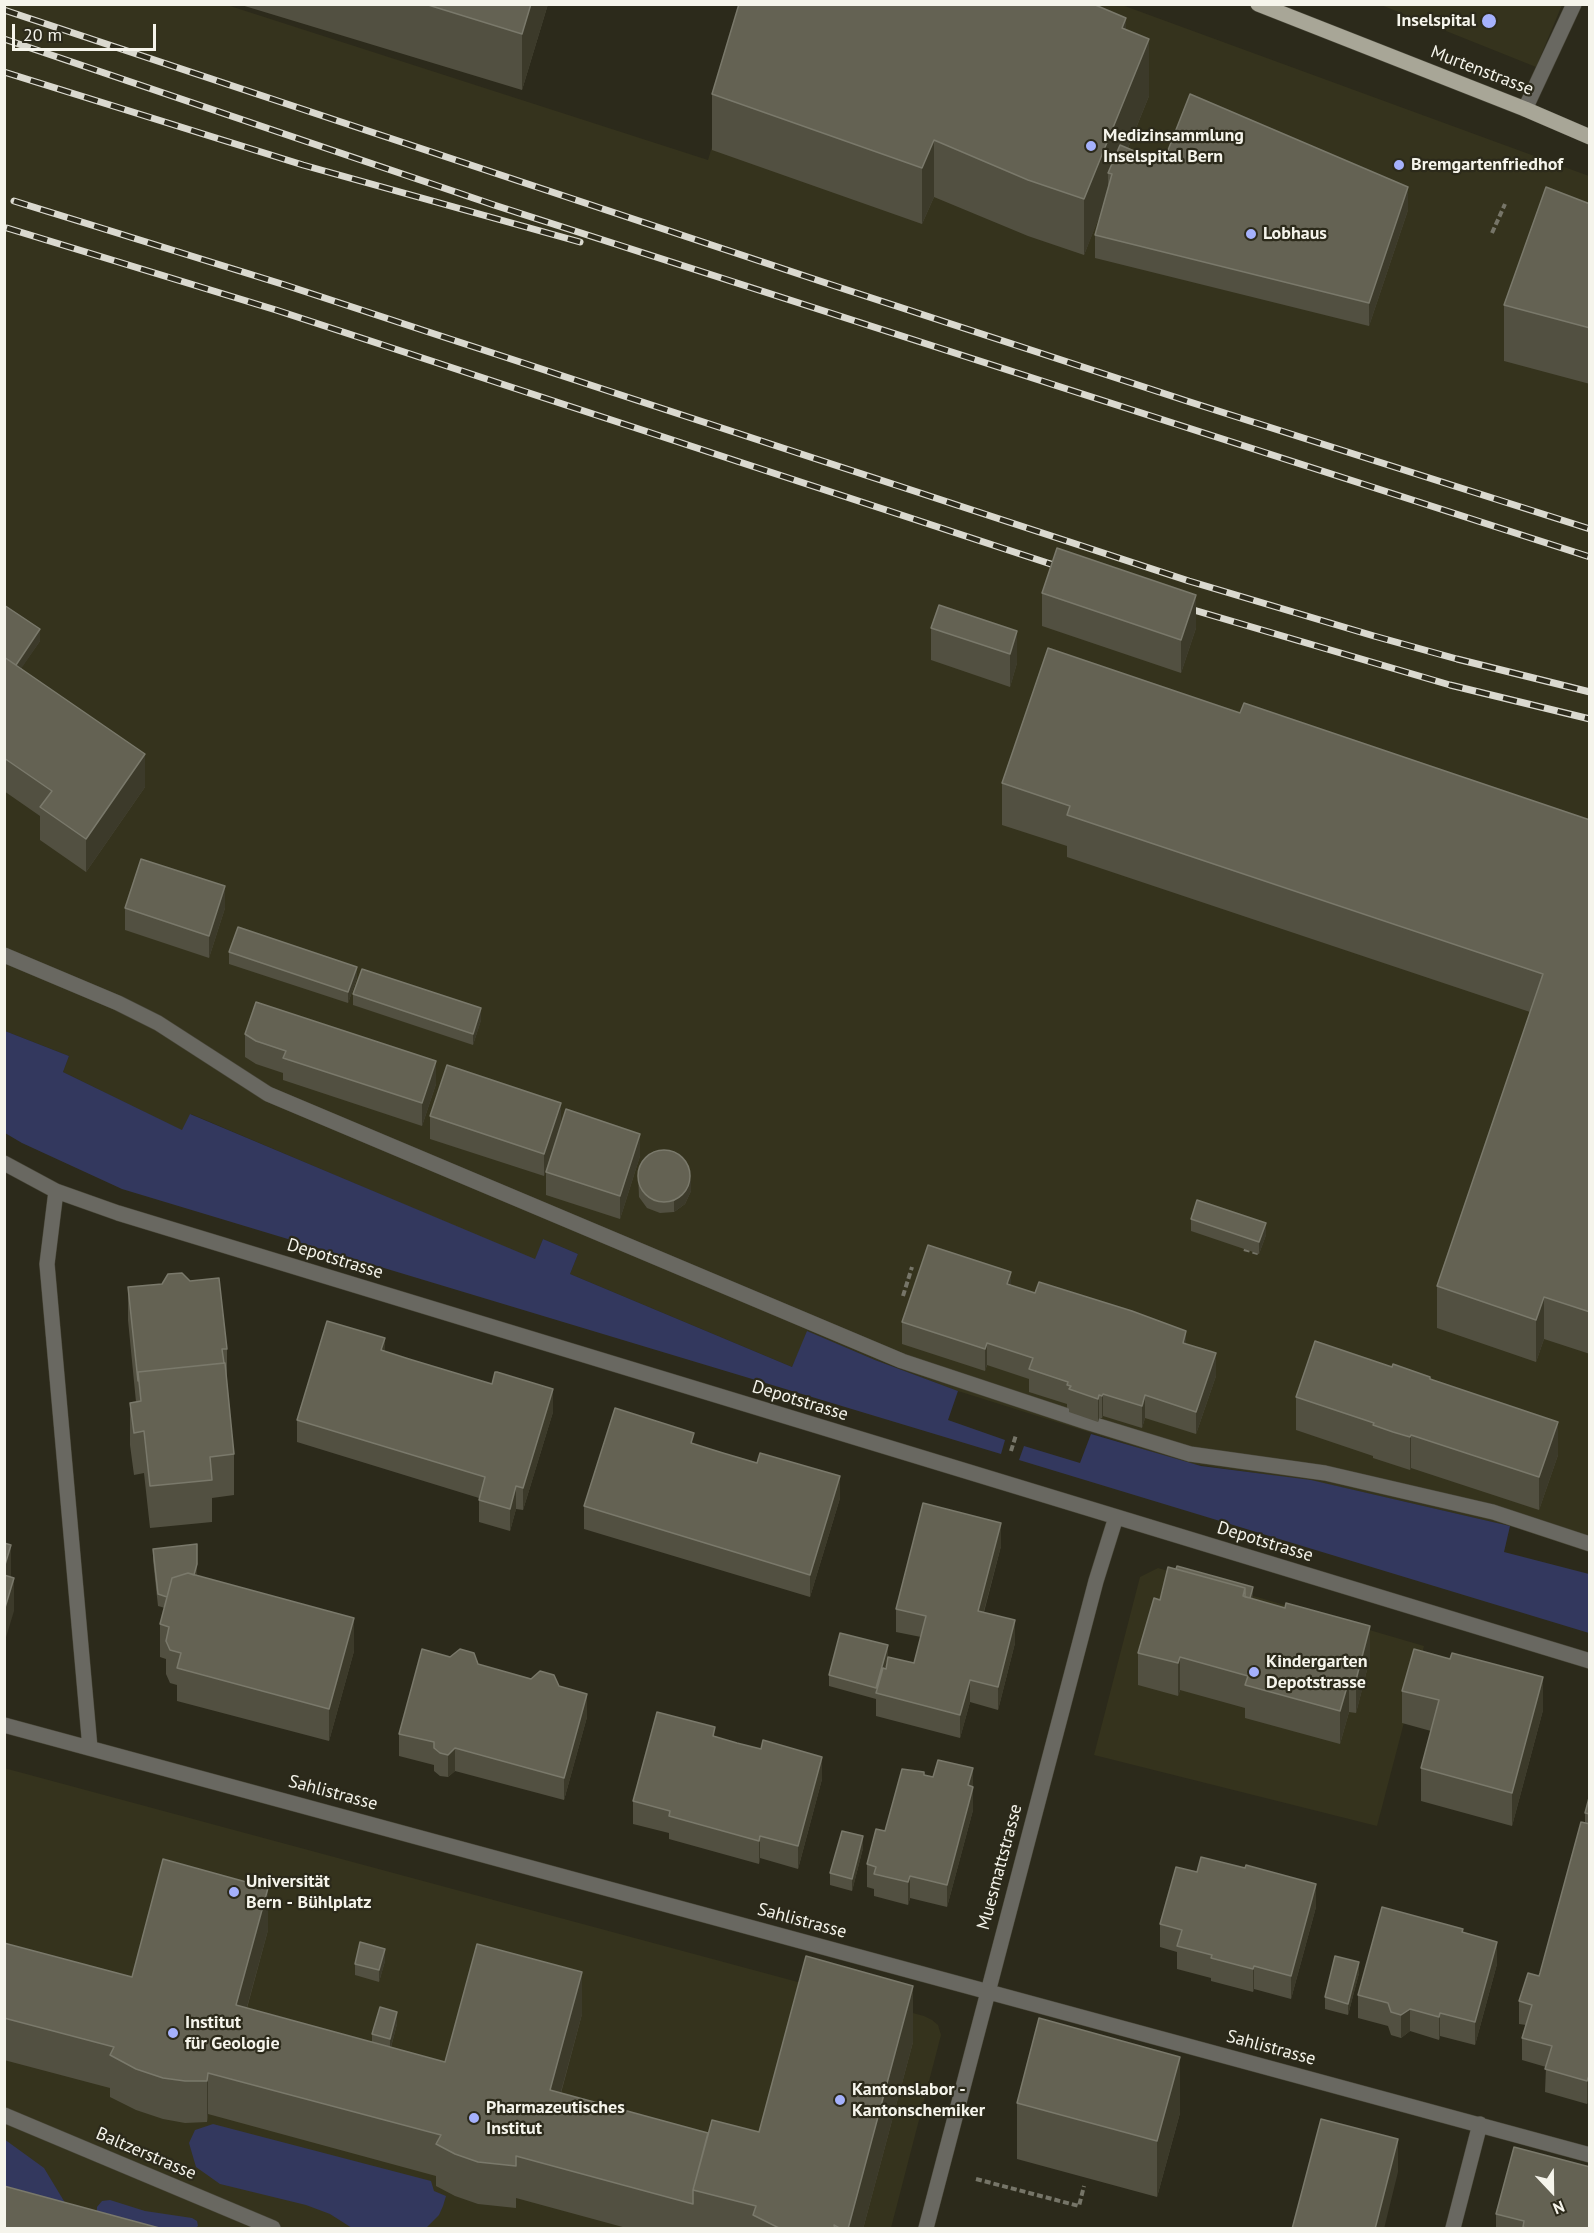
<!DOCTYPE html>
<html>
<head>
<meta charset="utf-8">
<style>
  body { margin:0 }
  #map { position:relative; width:1594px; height:2233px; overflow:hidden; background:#2c2a1b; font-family:"PT Sans",sans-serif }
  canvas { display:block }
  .frame { position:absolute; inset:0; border:6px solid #f5f4eb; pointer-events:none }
  .north { position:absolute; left:1522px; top:2161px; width:60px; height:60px; -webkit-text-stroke:4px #2c2a1b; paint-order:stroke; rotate:158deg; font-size:16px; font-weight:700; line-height:24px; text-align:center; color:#f5f4eb }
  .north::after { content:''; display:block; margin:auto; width:21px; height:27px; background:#f5f4eb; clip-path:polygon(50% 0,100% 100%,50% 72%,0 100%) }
  .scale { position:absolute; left:12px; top:24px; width:144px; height:27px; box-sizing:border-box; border:3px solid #f5f4eb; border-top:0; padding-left:8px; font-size:18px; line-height:21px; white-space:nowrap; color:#f5f4eb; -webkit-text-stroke:4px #2c2a1b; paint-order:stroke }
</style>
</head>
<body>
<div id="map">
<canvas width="1594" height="2233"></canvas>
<div class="frame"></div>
<div class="north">N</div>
<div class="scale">20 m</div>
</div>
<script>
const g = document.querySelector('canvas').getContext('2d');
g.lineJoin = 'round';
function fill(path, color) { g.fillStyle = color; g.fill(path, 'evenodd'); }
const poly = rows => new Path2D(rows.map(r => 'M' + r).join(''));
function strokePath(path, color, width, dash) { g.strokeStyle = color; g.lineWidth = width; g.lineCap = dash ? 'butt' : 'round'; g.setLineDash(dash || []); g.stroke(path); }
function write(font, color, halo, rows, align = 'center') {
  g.font = font + ' "PT Sans",sans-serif'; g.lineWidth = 4.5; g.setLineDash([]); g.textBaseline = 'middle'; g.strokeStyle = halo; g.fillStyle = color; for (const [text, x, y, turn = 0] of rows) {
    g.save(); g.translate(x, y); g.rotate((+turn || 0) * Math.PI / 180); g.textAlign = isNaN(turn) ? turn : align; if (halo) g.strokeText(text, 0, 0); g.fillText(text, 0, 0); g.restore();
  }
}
const built = poly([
  [4,5,227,5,708,160,755,5,1122,5,1589,176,1589,1552,1510,1526,1323,1483,1187,1463,958,1391,875,1360,808,1332,792,1367,570,1274,578,1254,543,1239,535,1260,191,1114,183,1131,63,1072,69,1056,5,1031],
  [1381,5,1562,5,1536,67],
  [1158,1568,1424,1646,1377,1826,1094,1755,1140,1577],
  [4,1768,924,2016,932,2020,938,2025,941,2035,891,2228,5,2228]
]);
const green = poly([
  [5,1031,69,1056,63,1072,182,1130,190,1114,535,1259,543,1239,578,1254,570,1274,792,1367,807,1331,875,1360,958,1391,948,1420,1005,1440,1001,1454,122,1189,22,1143,5,1133],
  [1091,1434,1201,1466,1311,1480,1510,1526,1504,1552,1589,1574,1589,1633,1019,1460,1024,1446,1080,1463],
  [213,2124,431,2181,434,2191,446,2196,443,2206,439,2215,426,2228,352,2228,330,2214,306,2205,220,2184,196,2167,189,2143,195,2130],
  [4,2139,44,2168,76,2221,5,2225],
  [110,2200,145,2211,192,2218,197,2221,198,2226,195,2228,96,2228,97,2207,102,2201]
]);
const path = poly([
  [1492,233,1505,204],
  [1244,1249,1258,1253],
  [903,1296,912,1267],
  [1011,1451,1016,1435],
  [976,2179,1079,2206,1084,2186]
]);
const service = poly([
  [4,955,118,1003,158,1023,268,1094,902,1361,1086,1422,1190,1454,1325,1473,1493,1512,1590,1544]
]);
const minor = poly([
  [1525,109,1574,4],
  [4,1163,56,1191,118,1213,1590,1661],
  [56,1191,47,1264,90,1748],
  [4,1725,1590,2155],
  [4,2115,273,2228],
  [926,2228,1096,1581,1116,1517],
  [1453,2228,1480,2124]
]);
const primary = poly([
  [1258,4,1525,109,1590,137]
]);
const rail = poly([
  [4,10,835,286,1190,402,1590,529],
  [4,39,494,205,1590,557],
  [4,72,303,165,580,242],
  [14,201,285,285,1189,581,1374,636,1457,659,1590,692],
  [7,228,276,310,1066,569],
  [1180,606,1450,685,1590,719]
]);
const wall = poly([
  [238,4,548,4,522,90],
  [1126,30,1149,96,1128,148,1163,163,1408,210,1369,326,1095,258,1095,235,1102,209,1084,255,1028,236,934,197,922,224,712,150,712,94],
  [1590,204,1590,384,1504,361,1504,305],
  [1042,593,1196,628,1181,673,1042,626],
  [4,605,40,641,21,668,145,787,86,872,40,840,40,816,4,791],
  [931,628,1017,631,1017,663,1010,687,931,660],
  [1240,713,1590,820,1590,1354,1544,1339,1536,1362,1437,1328,1437,1286,1530,1012,1067,857,1067,846,1002,825,1002,783],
  [125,908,225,908,209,958,125,930],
  [229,952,357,978,348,1003,229,964],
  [353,994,481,1020,473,1045,353,1005],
  [245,1034,436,1084,422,1126,283,1080,283,1073,256,1064,245,1057],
  [430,1116,561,1125,640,1156,620,1219,546,1195,546,1172,549,1161,544,1176,430,1139],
  [638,1172,691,1191,685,1204,674,1212,660,1213,647,1208,639,1197],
  [1191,1219,1266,1235,1259,1254,1191,1231],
  [1011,1285,1186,1344,1216,1376,1196,1434,1145,1418,1142,1428,1103,1416,1102,1418,1099,1418,1098,1422,1069,1412,1069,1408,1067,1408,1067,1404,1029,1392,1029,1379,987,1365,985,1371,902,1344,902,1322],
  [128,1287,227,1349,227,1381,234,1454,234,1495,212,1498,212,1522,150,1528,144,1473,134,1475,130,1445,130,1403,136,1402,128,1320],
  [385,1351,553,1412,523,1510,516,1509,510,1531,479,1522,479,1498,297,1442,297,1420],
  [1392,1367,1430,1379,1558,1455,1539,1510,1411,1468,1410,1470,1373,1458,1373,1456,1296,1430,1296,1397],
  [694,1444,757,1463,840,1498,810,1597,584,1529,584,1506],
  [1001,1546,984,1612,1015,1643,998,1710,970,1702,960,1738,876,1716,876,1699,829,1686,829,1675,888,1657,885,1669,914,1663,921,1637,896,1632,896,1609],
  [153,1549,197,1575,354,1651,329,1741,177,1701,177,1685,170,1683,166,1674,166,1659,160,1657,160,1624,165,1608,158,1606,153,1560],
  [1253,1599,1370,1658,1356,1713,1349,1712,1340,1744,1245,1718,1245,1708,1180,1690,1178,1696,1138,1685,1138,1653,1160,1600],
  [450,1657,559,1686,587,1717,564,1800,455,1771,448,1777,440,1776,434,1771,434,1765,399,1756,399,1734],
  [1402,1691,1543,1710,1512,1826,1421,1801,1421,1768,1431,1731,1402,1723],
  [715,1736,822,1779,798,1869,760,1858,759,1864,669,1839,669,1833,633,1824,633,1801],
  [973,1768,973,1810,947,1907,910,1898,908,1905,874,1896,874,1889,867,1887,867,1864,885,1831,924,1775,933,1777],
  [1590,1794,1590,2096,1587,2104,1545,2092,1546,2067,1522,2060,1522,2038,1526,2025,1519,2024,1519,2001,1539,1976,1585,1823,1585,1813],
  [863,1848,852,1891,830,1885,830,1873],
  [1316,1907,1291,1999,1254,1989,1253,1992,1211,1981,1211,1978,1177,1969,1177,1952,1160,1947,1160,1924],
  [268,1930,247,2008,372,2042,372,2034,397,2024,391,2047,445,2062,582,2014,561,2093,708,2133,759,2132,913,2042,863,2229,630,2229,516,2198,516,2208,478,2204,455,2196,436,2186,436,2176,208,2114,207,2122,185,2123,163,2119,136,2110,110,2097,110,2088,4,2060,4,1943,132,1977],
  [1463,1933,1497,1964,1475,2045,1440,2036,1439,2040,1410,2031,1401,2038,1391,2035,1388,2026,1358,2018,1358,1995],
  [385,1961,379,1982,355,1975,355,1964],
  [1359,1973,1348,2015,1325,2009,1325,1997],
  [1017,2103,1180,2113,1157,2197,1017,2159],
  [1496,2214,1590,2229,1496,2229]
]);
const shadedWall = poly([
  [531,4,548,4,522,90,522,34],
  [1126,18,1126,74,1122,28],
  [1149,39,1149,96,1112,187,1112,174,1108,173,1108,195,1084,255,1084,199],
  [934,140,934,197,922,224,922,168],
  [1408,187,1408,210,1369,326,1369,303],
  [1196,595,1196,628,1181,673,1181,640],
  [40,629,40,641,8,688,8,676],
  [1017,631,1017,663,1010,687,1010,654],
  [145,754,145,787,86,872,86,839],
  [225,886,225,908,209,958,209,936],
  [357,967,357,978,348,1003,348,992],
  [481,1008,481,1020,473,1045,473,1034],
  [436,1061,436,1084,422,1126,422,1103],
  [561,1103,561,1126,544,1176,544,1154],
  [640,1134,640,1156,620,1219,620,1196],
  [691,1180,691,1191,685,1204,674,1212,674,1201],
  [1266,1223,1266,1235,1259,1254,1259,1242],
  [1011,1272,1011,1294,1007,1284],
  [1544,1297,1544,1339,1536,1362,1536,1320],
  [1186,1331,1186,1353,1183,1343],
  [385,1338,385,1361,381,1350],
  [987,1343,987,1365,985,1371,985,1349],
  [1216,1353,1216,1376,1196,1434,1196,1412],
  [553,1389,553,1412,523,1510,523,1488],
  [1103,1394,1103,1416,1102,1418,1102,1396],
  [1099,1395,1099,1418,1098,1422,1098,1399],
  [1145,1395,1145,1418,1142,1428,1142,1406],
  [1558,1422,1558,1455,1539,1510,1539,1477],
  [1411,1435,1411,1468,1410,1470,1410,1437],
  [840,1476,840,1498,810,1597,810,1575],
  [516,1486,516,1509,510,1531,510,1509],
  [1001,1523,1001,1546,978,1633,978,1611],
  [11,1545,11,1578,4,1601,4,1568],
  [197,1564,197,1575,172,1610],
  [14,1578,14,1611,4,1644,4,1611],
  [1253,1587,1253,1598,1248,1616,1248,1605],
  [354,1618,354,1651,329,1741,329,1709],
  [1015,1620,1015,1643,998,1710,998,1687],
  [1370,1626,1370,1658,1356,1713,1356,1680],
  [888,1645,888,1657,878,1694,876,1694,876,1688],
  [1180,1657,1180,1690,1178,1696,1178,1663],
  [1543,1677,1543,1710,1512,1826,1512,1793],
  [970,1680,970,1702,960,1738,960,1715],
  [1349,1680,1349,1712,1340,1744,1340,1711],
  [587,1694,587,1717,564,1800,564,1778],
  [455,1748,455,1771,448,1777,448,1755],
  [822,1757,822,1779,798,1869,798,1846],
  [973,1768,973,1810,947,1907,947,1885,968,1785],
  [760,1836,760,1858,759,1864,759,1841],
  [863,1836,863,1848,852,1891,852,1879],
  [910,1876,910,1898,908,1905,908,1882],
  [1316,1884,1316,1907,1291,1999,1291,1976],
  [268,1888,268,1930,236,2047,236,2005],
  [1497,1942,1497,1964,1475,2045,1475,2022],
  [385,1949,385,1961,379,1982,379,1970],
  [1359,1962,1359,1973,1348,2015,1348,2004],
  [1254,1966,1254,1989,1253,1992,1253,1969],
  [582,1972,582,2014,550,2132,550,2090],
  [913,1986,913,2042,863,2229,848,2229],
  [1410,2009,1410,2031,1401,2038,1401,2015],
  [397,2012,397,2024,390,2050,390,2039],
  [1440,2013,1440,2036,1439,2040,1439,2017],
  [1180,2057,1180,2113,1157,2197,1157,2141],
  [208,2073,208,2114,207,2122,207,2081],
  [1590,2073,1590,2096,1587,2104,1587,2081],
  [1398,2139,1398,2172,1384,2229,1375,2229]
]);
const building = poly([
  [425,4,531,4,522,34,425,4],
  [739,4,1093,4,1126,18,1122,28,1149,39,1084,199,1028,180,934,140,922,168,712,94,739,4],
  [1190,94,1408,187,1369,303,1095,235,1112,174,1108,173,1120,145,1163,163,1190,94],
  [1546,187,1590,204,1590,328,1504,305,1546,187],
  [1057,548,1196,595,1181,640,1042,593,1057,548],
  [4,605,40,629,16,665,4,657,4,605],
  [939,605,1017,631,1010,654,931,628,939,605],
  [1048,648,1240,713,1244,703,1590,820,1590,1312,1544,1297,1536,1320,1437,1286,1543,974,1067,815,1070,806,1002,783,1048,648],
  [4,657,145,754,86,839,40,807,52,791,4,758,4,657],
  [141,859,225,886,209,936,125,908,141,859],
  [238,927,357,967,348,992,229,952,238,927],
  [362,969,481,1008,473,1034,353,994,362,969],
  [256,1002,436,1061,422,1103,283,1058,286,1051,256,1041,245,1034,256,1002],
  [447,1065,561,1103,544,1154,430,1116,447,1065],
  [566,1109,640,1134,620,1196,546,1172,566,1109],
  '638 1176a26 26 0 1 1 52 0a26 26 0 1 1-52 0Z',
  [1197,1200,1266,1223,1259,1242,1191,1219,1197,1200],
  [928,1245,1011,1272,1007,1284,1035,1293,1039,1282,1132,1311,1186,1331,1183,1343,1216,1353,1196,1412,1145,1395,1142,1406,1103,1394,1102,1396,1099,1395,1098,1399,1069,1389,1071,1386,1067,1385,1068,1382,1029,1369,1033,1358,987,1343,985,1349,902,1322,928,1245],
  [182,1273,190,1281,219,1278,227,1349,222,1349,224,1363,138,1372,138,1381,128,1287,162,1284,168,1274,182,1273],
  [327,1321,385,1338,381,1350,409,1359,492,1384,495,1372,497,1372,553,1389,523,1488,516,1486,510,1509,479,1500,485,1477,297,1420,327,1321],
  [1315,1341,1392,1367,1393,1364,1430,1377,1430,1379,1558,1422,1539,1477,1411,1435,1410,1437,1393,1432,1373,1425,1374,1423,1296,1397,1315,1341],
  [225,1363,234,1454,210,1457,212,1480,150,1486,144,1431,134,1433,130,1403,141,1401,138,1372,225,1363],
  [615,1408,694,1433,691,1443,723,1453,757,1463,760,1453,840,1476,810,1575,584,1506,615,1408],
  [923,1503,1001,1523,978,1611,1015,1620,998,1687,970,1680,960,1715,876,1693,883,1668,886,1669,888,1657,914,1663,926,1616,896,1609,923,1503],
  [4,1543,11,1545,4,1568,4,1543],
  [197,1544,197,1564,194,1575,188,1573,172,1578,167,1597,158,1594,153,1549,197,1544],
  [1177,1566,1253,1587,1250,1598,1245,1597,1245,1588,1176,1569,1177,1566],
  [1168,1567,1245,1588,1243,1596,1285,1608,1286,1603,1370,1626,1356,1680,1349,1680,1340,1711,1245,1685,1248,1676,1180,1657,1178,1663,1138,1653,1154,1598,1160,1600,1168,1567],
  [188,1573,354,1618,329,1709,177,1668,181,1653,170,1650,166,1641,169,1627,160,1624,172,1578,188,1573],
  [4,1575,14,1578,4,1611,4,1575],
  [840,1633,888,1645,876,1688,829,1675,840,1633],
  [422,1649,450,1657,460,1649,474,1653,478,1664,531,1679,540,1671,554,1675,559,1686,587,1694,564,1778,455,1748,448,1755,440,1753,434,1748,434,1742,399,1734,422,1649],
  [1414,1649,1450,1659,1452,1653,1543,1677,1512,1793,1421,1768,1439,1700,1402,1691,1414,1649],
  [657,1712,715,1727,713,1736,737,1743,761,1749,763,1740,822,1757,798,1846,760,1836,759,1841,669,1816,670,1811,633,1801,657,1712],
  [938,1760,973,1768,968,1785,973,1787,947,1885,910,1876,908,1882,874,1874,876,1867,867,1864,876,1829,885,1831,902,1769,924,1772,924,1775,933,1777,938,1760],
  [1590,1794,1590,1814,1585,1813,1590,1794],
  [1581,1822,1590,1824,1590,2073,1587,2081,1545,2069,1552,2046,1522,2038,1532,2005,1519,2001,1528,1973,1539,1976,1540,1973,1581,1822],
  [842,1831,863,1836,852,1879,830,1873,842,1831],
  [1201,1857,1245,1868,1246,1865,1316,1884,1291,1976,1254,1966,1253,1969,1211,1958,1212,1955,1177,1946,1182,1930,1160,1924,1176,1867,1197,1872,1201,1857],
  [163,1859,268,1888,236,2005,445,2062,477,1944,582,1972,550,2090,708,2133,693,2190,693,2204,516,2156,516,2166,478,2162,455,2154,436,2144,441,2135,208,2073,207,2081,185,2081,163,2078,136,2069,110,2055,114,2047,4,2018,4,1943,132,1977,163,1859],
  [1382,1907,1463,1929,1462,1932,1497,1942,1475,2022,1440,2013,1439,2017,1410,2009,1401,2015,1391,2012,1388,2003,1358,1995,1382,1907],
  [360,1942,385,1949,379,1970,355,1964,360,1942],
  [806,1956,913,1986,848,2229,841,2229,834,2225,835,2229,781,2229,753,2215,756,2206,693,2190,712,2120,759,2132,806,1956],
  [1335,1956,1359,1962,1348,2004,1325,1997,1335,1956],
  [380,2007,397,2012,390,2039,372,2034,380,2007],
  [1039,2018,1180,2057,1157,2141,1017,2103,1039,2018],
  [1321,2119,1398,2139,1375,2229,1292,2229,1321,2119],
  [1514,2147,1590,2167,1590,2229,1529,2229,1523,2227,1524,2221,1496,2214,1514,2147],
  [4,2186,163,2229,4,2229,4,2186]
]);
const markers = [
  [1489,21,8,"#a5b1fc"],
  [1091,146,6,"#a5b1fc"],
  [1399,165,6,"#a5b1fc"],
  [1251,234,6,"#a5b1fc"],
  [1254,1672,6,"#a5b1fc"],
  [234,1892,6,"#a5b1fc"],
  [173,2033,6,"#a5b1fc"],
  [840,2100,6,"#a5b1fc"],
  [474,2118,6,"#a5b1fc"]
];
const poiNames = [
  ["Inselspital",1476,21,"right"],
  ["Medizinsammlung",1103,136],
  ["Inselspital Bern",1103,157],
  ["Bremgartenfriedhof",1411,165],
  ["Lobhaus",1263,234],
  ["Kindergarten",1266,1662],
  ["Depotstrasse",1266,1683],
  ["Universität",246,1882],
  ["Bern - Bühlplatz",246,1903],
  ["Institut",185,2023],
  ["für Geologie",185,2044],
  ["Kantonslabor -",852,2090],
  ["Kantonschemiker",852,2111],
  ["Pharmazeutisches",486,2108],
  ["Institut",486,2129]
];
const streetNames = [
  ["Murtenstrasse",1482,71,21],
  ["Depotstrasse",335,1259,17],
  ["Depotstrasse",800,1401,17],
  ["Depotstrasse",1265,1542,17],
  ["Sahlistrasse",333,1793,15],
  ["Muesmattstrasse",1000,1867,-75],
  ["Sahlistrasse",802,1921,15],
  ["Sahlistrasse",1271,2048,15],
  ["Baltzerstrasse",146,2154,23]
];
fill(built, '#35331d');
fill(green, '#33385e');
strokePath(service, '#484638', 16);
strokePath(minor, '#484638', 16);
strokePath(primary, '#484638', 16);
strokePath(path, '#767568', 4, [6, 3]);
strokePath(service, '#696861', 15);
strokePath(minor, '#696861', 15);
strokePath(primary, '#a8a697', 15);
strokePath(rail, '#dad9cf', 7);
strokePath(rail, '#2c2a1b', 4.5, [14]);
fill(wall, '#525041');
fill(shadedWall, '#3c3a2a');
fill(building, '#646253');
strokePath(building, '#7a796b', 1.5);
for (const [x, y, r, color] of markers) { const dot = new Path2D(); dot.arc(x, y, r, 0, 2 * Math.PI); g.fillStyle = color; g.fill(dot); strokePath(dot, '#2c2a1b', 2); }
write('bold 18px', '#f5f4eb', '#2c2a1b', poiNames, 'left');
write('18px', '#f5f4eb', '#2c2a1b', streetNames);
</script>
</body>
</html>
